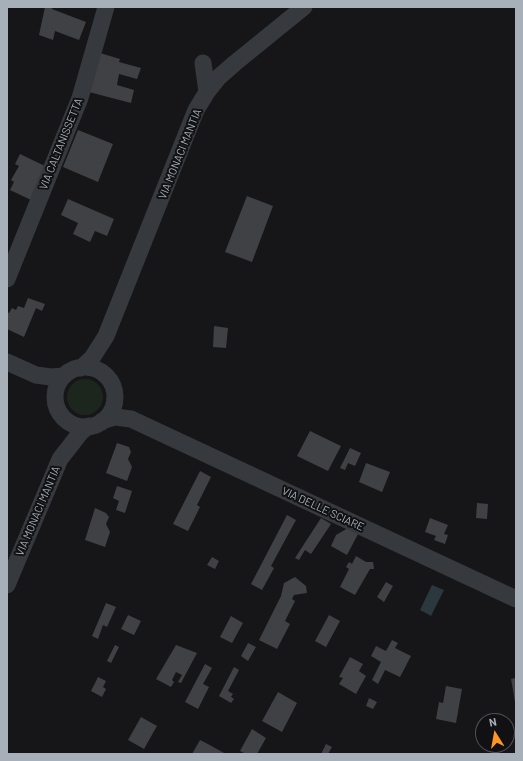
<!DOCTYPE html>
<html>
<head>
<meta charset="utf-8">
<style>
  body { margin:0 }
  #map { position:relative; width:523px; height:761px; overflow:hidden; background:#161618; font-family:Barlow,sans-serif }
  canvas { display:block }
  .frame { position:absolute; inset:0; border:8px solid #a7afb9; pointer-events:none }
  .north { position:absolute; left:475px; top:713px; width:40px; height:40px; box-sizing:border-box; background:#111113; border:1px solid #4d5055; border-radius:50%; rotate:349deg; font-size:11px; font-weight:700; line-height:16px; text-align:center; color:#a7afb9 }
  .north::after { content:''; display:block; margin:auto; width:14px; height:18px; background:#ff9427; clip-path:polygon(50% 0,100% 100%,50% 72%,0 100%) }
</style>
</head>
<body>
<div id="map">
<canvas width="523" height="761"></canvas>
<div class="frame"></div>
<div class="north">N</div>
</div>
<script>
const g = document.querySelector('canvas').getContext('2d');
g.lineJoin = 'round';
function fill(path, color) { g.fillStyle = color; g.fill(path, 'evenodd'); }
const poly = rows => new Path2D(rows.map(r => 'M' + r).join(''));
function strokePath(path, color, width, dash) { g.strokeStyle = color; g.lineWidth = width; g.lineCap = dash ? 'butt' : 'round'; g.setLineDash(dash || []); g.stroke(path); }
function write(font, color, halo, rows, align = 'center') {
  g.font = font + ' Barlow,sans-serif'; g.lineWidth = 4; g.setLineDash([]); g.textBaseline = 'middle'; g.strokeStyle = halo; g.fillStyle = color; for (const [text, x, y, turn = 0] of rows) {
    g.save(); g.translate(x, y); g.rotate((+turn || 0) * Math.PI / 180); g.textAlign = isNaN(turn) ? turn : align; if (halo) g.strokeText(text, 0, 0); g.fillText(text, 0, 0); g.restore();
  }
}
const green = poly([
  '67 397a18 18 0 1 1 36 0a18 18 0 1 1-36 0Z'
]);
const water = poly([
  [432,585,444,590,431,616,420,610]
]);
const building = poly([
  [45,7,53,7,52,9,86,22,79,40,55,31,53,40,39,35],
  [100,53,120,59,119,62,141,68,137,79,119,74,117,85,134,90,131,103,89,92],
  [78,130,113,144,98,182,63,167],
  [20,154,47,167,31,200,10,190,14,182,11,180,19,166,15,164],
  [247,196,273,206,252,262,225,252],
  [68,199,114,219,107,236,95,231,90,242,73,234,78,223,61,215],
  [28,298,45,304,42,311,36,308,24,337,7,329,7,312,9,313,12,308,16,310,18,306,24,308],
  [214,326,228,328,226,348,213,347],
  [310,431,341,446,328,471,297,456],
  [117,443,129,447,131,452,128,459,132,467,127,481,106,473],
  [350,448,361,453,355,466,348,463,345,470,340,468],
  [366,463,390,472,382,492,359,482],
  [200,471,211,477,197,505,200,507,188,531,173,524],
  [117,486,132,491,125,513,116,510,119,501,113,498],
  [477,503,488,504,487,519,476,518],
  [95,508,106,513,109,517,106,524,110,532,105,547,85,540],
  [287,515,296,520,271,566,274,568,262,590,251,584],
  [321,518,331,524,311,554,305,550,299,560,295,558],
  [430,518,448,525,444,534,448,535,445,544,434,540,436,536,425,532],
  [348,528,358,534,347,555,331,546,336,535],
  [356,556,366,562,373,562,374,569,370,569,355,595,340,587,349,569,346,567,349,562,352,564],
  [212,557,219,561,215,569,207,565],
  [295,577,306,586,307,593,294,595,292,599,295,601,285,621,290,624,277,649,259,640,281,596,284,583],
  [386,582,393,586,384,602,377,597],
  [106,603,116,607,107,627,103,625,98,639,92,636],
  [128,615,141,621,134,635,121,629],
  [329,615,340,621,326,647,315,641],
  [231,616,243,623,232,643,220,637],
  [392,640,398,643,395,648,411,656,400,677,385,670,378,684,372,680,381,662,371,656,376,646,386,651],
  [248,643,256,647,248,661,241,656],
  [115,645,119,647,111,663,107,661],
  [176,645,197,653,181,683,178,682,182,675,176,672,172,680,174,682,171,687,156,679],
  [350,657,363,664,359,671,366,676,356,694,339,684,343,678,339,677],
  [205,664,212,668,203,684,209,687,198,709,185,702],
  [234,667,239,670,228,691,233,694,231,697,234,699,231,703,219,696],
  [98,677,106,681,103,687,106,689,102,697,91,691],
  [516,678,516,702,515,702,511,679],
  [446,686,462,689,456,723,436,719,439,702,443,703],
  [278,692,297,703,282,732,262,721],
  [369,698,377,702,373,709,366,706],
  [141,717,157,726,144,749,128,740],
  [252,729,266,738,257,754,246,754,240,751],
  [200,740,206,743,226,754,192,754],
  [326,744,332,747,328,754,321,754]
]);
const minor = poly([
  [203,63,207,92],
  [7,279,80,98,106,7],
  [7,362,36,375,51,377,64,376],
  '55 397a30 30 0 1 1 60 0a30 30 0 1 1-60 0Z',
  [81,368,92,358,106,336,196,110,207,92,219,77,235,63,304,7],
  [102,421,115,417,131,419,516,599],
  [7,585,60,459,81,432,89,426]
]);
const streetNames = [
  ["VIA CALTANISSETTA",61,144,-68],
  ["VIA MONACI MANTIA",180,154,-68],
  ["VIA DELLE SCIARE",323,509,25],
  ["VIA MONACI MANTIA",38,511,-67]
];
fill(green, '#1d261d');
fill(water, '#2b383d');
fill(building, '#404145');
strokePath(minor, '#36393d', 17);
write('11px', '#a7afb9', '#111113', streetNames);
</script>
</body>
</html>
